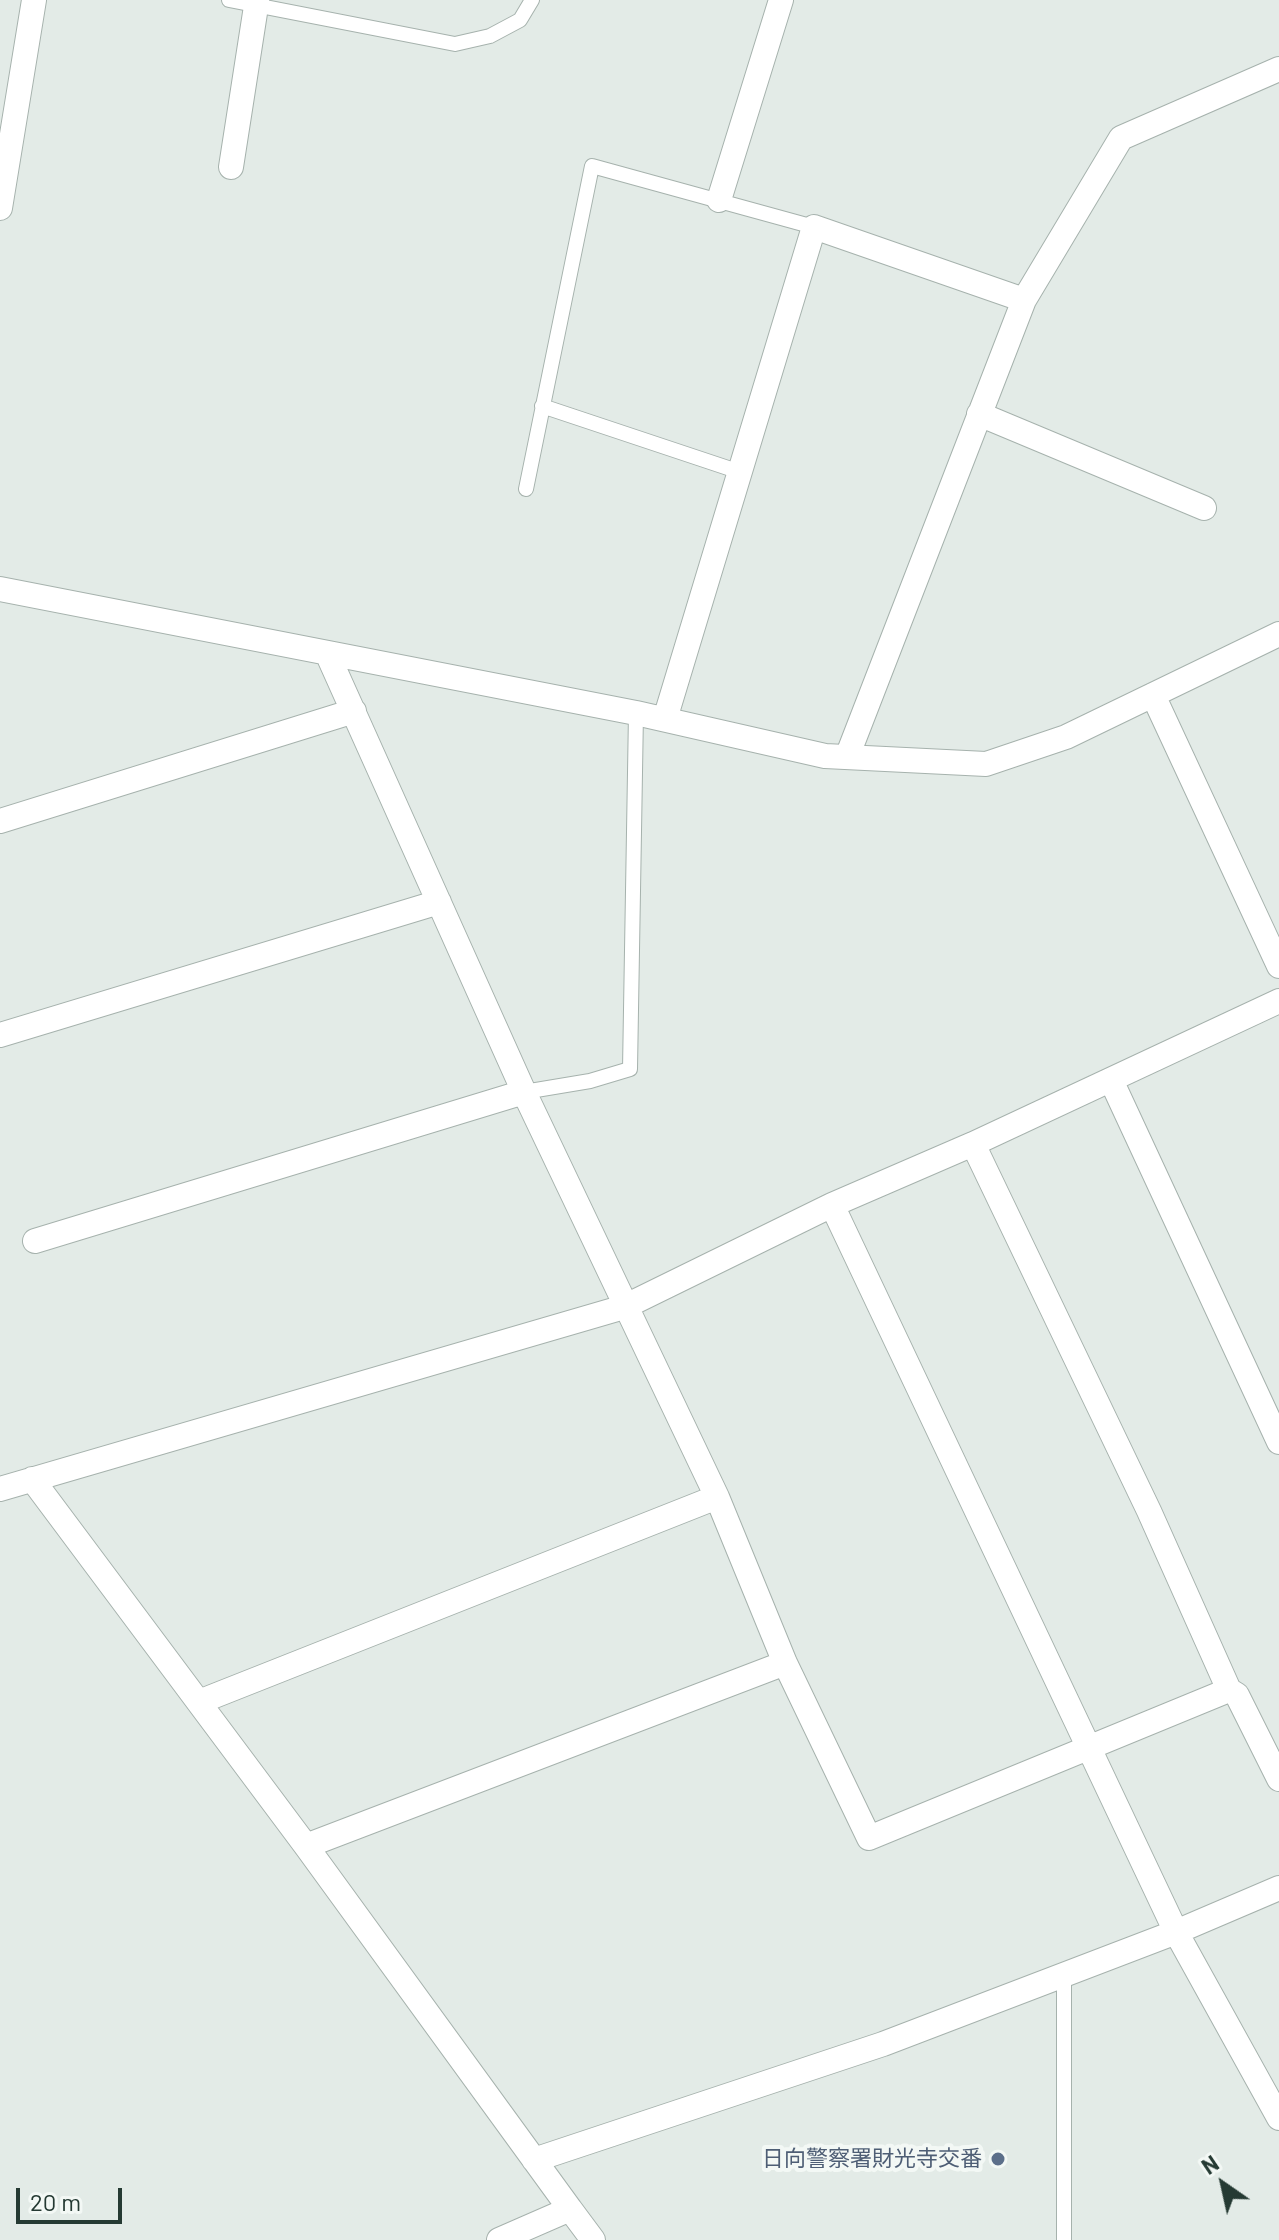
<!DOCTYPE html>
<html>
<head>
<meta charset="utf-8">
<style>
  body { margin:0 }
  #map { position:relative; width:1279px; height:2240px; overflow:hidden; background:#e3ebe7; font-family:Barlow,sans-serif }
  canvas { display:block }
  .north { position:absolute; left:1183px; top:2144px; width:80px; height:80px; -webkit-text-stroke:6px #f3f8f5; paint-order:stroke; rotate:326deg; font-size:22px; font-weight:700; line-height:32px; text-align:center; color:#253a33 }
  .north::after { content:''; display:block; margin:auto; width:28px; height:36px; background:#253a33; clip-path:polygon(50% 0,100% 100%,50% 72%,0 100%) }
  .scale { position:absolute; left:16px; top:2188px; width:106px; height:36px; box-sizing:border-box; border:4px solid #253a33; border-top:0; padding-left:10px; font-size:24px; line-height:28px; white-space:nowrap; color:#253a33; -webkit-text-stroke:6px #f3f8f5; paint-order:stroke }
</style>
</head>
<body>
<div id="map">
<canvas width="1279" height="2240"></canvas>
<div class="north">N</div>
<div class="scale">20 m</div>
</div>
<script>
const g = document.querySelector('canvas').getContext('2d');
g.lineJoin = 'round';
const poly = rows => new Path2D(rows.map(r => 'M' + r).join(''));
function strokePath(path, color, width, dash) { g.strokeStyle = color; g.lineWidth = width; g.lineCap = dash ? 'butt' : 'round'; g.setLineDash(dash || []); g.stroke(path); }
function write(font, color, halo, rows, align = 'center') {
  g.font = font + ' Barlow,"Noto Sans JP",sans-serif'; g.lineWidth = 8; g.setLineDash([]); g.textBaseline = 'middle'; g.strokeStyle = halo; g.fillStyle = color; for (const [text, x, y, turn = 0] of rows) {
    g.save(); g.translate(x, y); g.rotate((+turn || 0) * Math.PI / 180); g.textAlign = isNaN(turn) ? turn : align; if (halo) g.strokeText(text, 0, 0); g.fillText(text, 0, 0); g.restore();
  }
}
const lane = poly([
  [229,0,455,44,490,36,520,20,532,0],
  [542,406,740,472],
  [526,489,592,166,814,227],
  [524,1092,590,1081,630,1069,636,713],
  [1064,1976,1064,2240]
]);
const street = poly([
  [231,167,257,0],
  [719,200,781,0],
  [0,208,34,0],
  [979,414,1204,508],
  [0,589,636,713,825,756,986,764,1066,737,1279,634],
  [327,653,524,1092,717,1497,785,1663,869,1838,1229,1690],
  [1153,695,1279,966],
  [665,719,814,227,1024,300,1121,138,1279,69],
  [847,757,1024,300],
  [0,821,354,711],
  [0,1035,439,902],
  [1111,1080,1279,1442],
  [973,1144,1149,1511,1229,1690,1237,1695,1279,1779],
  [832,1205,1176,1932,1279,1888],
  [35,1241,524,1092],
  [32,1479,306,1846,570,2209],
  [0,1489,624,1307,832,1205,973,1144,1279,1001],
  [199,1702,717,1497],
  [306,1846,785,1663],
  [534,2160,883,2044,1176,1932,1279,2118],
  [499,2240,570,2209,593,2240]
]);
const markers = [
  [998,2159,8,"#5c6f8a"]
];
const serviceNames = [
  ["日向警察署財光寺交番",982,2159]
];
strokePath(lane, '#a6b2ad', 16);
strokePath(street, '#a6b2ad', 26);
strokePath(lane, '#fff', 14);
strokePath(street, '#fff', 24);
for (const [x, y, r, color] of markers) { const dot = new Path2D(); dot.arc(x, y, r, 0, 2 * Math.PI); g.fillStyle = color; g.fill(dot); strokePath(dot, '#f3f8f5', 3); }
write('22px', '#4e5e75', '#f3f8f5', serviceNames, 'right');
</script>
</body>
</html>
